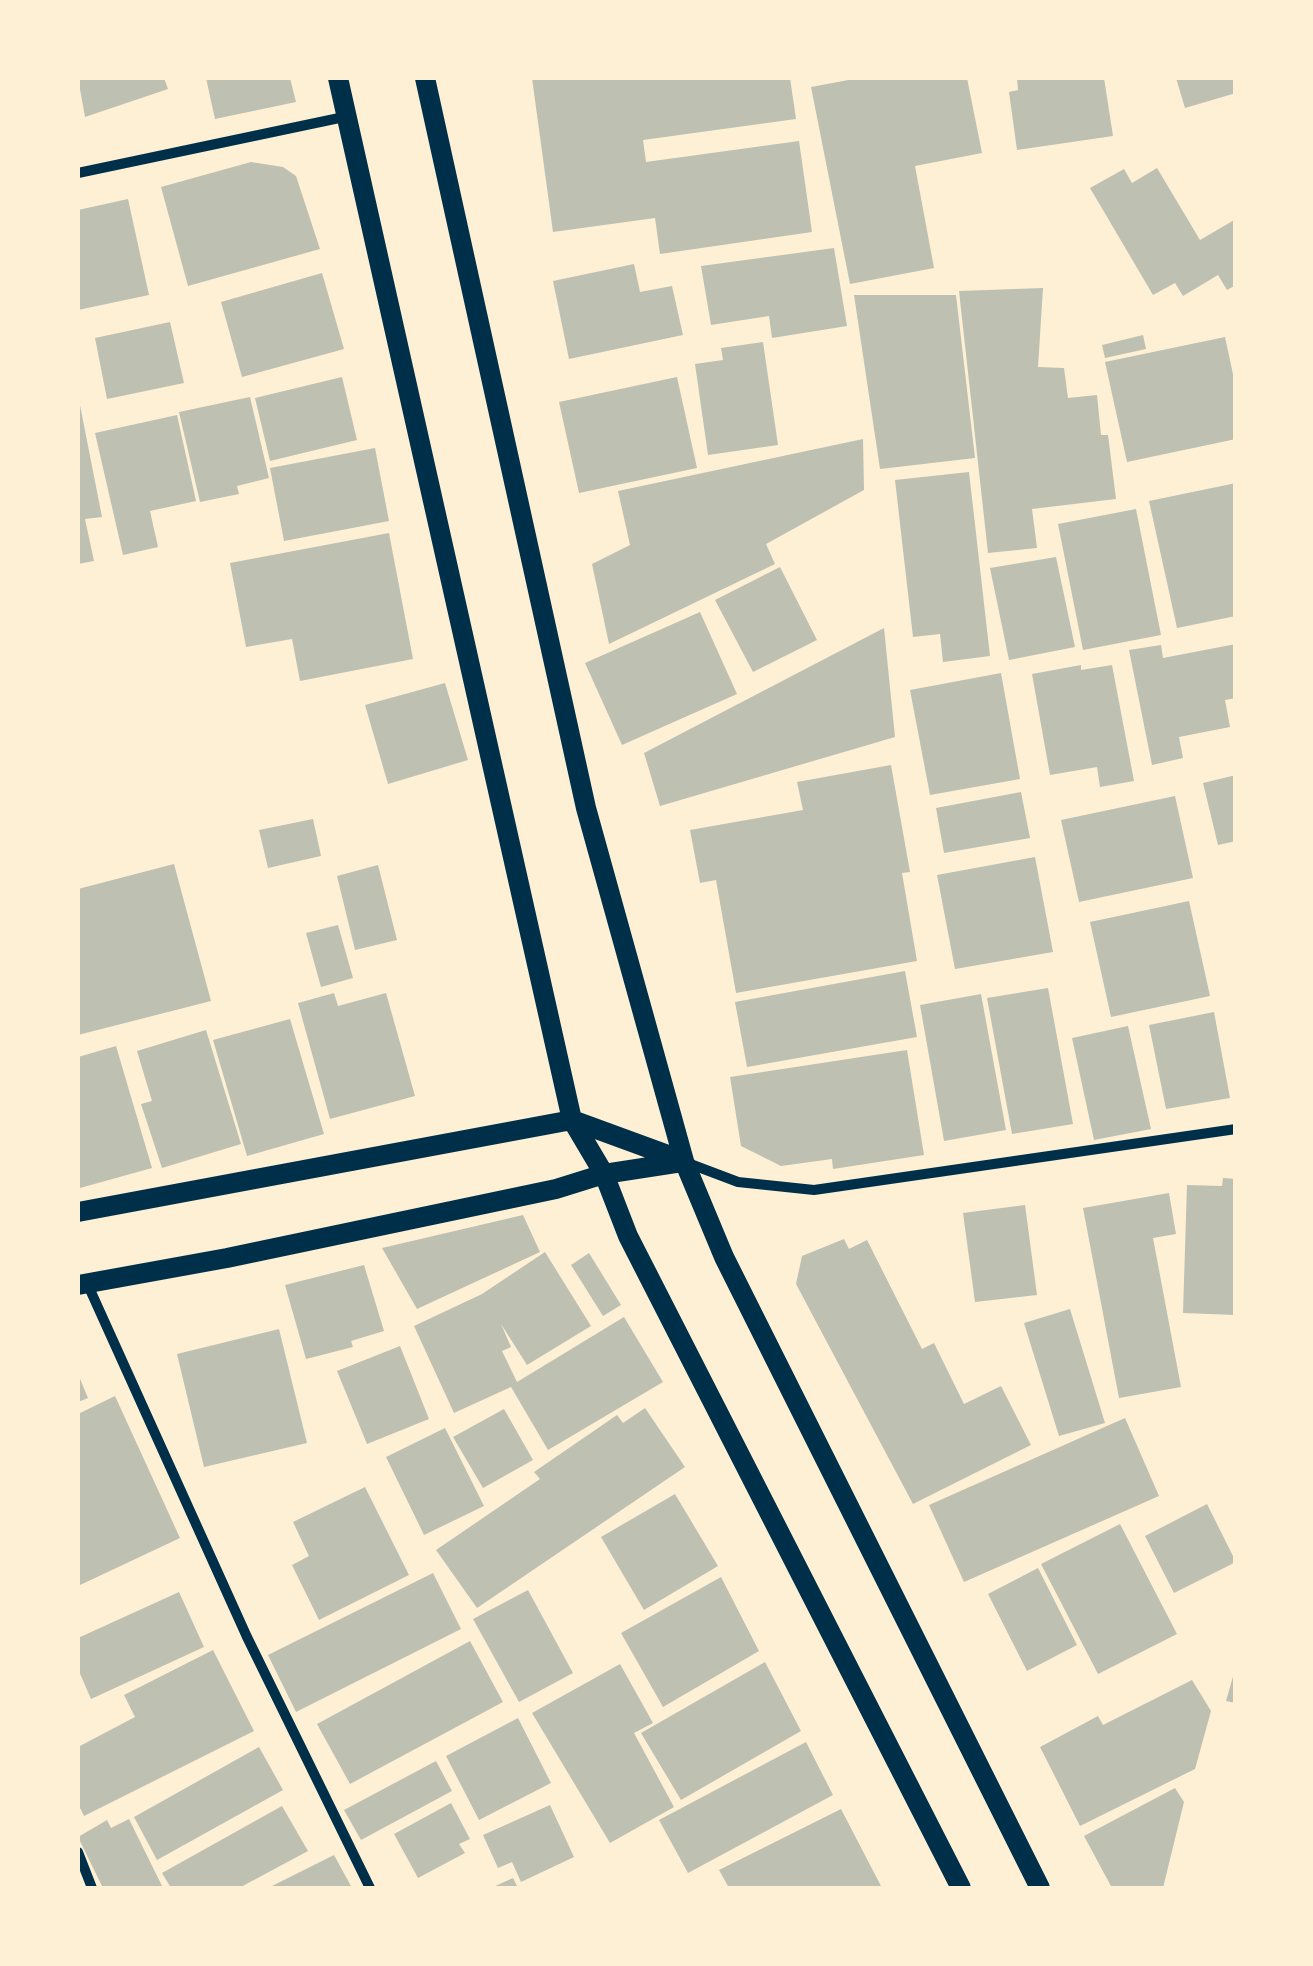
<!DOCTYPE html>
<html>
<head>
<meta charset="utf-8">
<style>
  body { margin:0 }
  #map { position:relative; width:1313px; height:1966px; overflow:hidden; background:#fdf0d5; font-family:Poppins,sans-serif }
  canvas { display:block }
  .frame { position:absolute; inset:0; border:80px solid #fdf0d5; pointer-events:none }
</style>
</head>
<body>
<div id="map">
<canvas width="1313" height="1966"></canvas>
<div class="frame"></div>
</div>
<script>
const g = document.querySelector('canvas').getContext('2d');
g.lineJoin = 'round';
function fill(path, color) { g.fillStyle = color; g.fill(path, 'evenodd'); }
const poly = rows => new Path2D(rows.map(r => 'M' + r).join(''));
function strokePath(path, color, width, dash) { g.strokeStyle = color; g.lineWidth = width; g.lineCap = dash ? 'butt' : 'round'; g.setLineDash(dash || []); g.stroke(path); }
const building = poly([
  [78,78,164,78,168,89,85,117],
  [206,78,290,78,296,102,215,119],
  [532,78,790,78,796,119,643,140,646,162,799,141,812,232,660,254,655,218,553,232],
  [859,78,967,78,982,153,915,166,934,268,850,284,811,87],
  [1017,78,1104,78,1113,136,1017,150,1009,92,1018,90],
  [1176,78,1236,78,1236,93,1185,108],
  [251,162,283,167,296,176,320,249,188,286,161,187],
  [1157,168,1200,240,1236,219,1236,285,1227,290,1218,275,1183,296,1175,283,1153,295,1090,188,1124,169,1132,183],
  [128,199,149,295,78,310,78,210],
  [834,248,847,326,772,338,769,316,711,325,701,266],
  [634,264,640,292,672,286,683,335,569,359,553,281],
  [322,273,344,349,242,377,221,302],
  [1043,288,1038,367,1064,368,1068,398,1097,395,1101,435,1108,435,1116,499,1032,509,1037,548,988,553,959,291],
  [854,295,956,295,975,458,880,469],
  [170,322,184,383,107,399,95,338],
  [1143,335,1146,349,1105,358,1102,345],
  [1225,337,1236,388,1236,439,1127,462,1105,362],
  [763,342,778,445,708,455,695,364,723,360,721,348],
  [342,377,357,440,270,461,255,398],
  [677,377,697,468,579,493,559,402],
  [250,397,269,478,237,486,239,494,200,502,179,412],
  [79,400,102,517,85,519,94,561,78,564],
  [177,415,196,501,150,511,158,547,123,555,95,433],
  [863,439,864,490,766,544,775,564,609,644,592,564,630,545,618,491],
  [375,448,389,521,284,541,270,468],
  [969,472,990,656,943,662,940,634,913,637,895,480],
  [1236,483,1236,616,1177,628,1149,501],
  [1136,509,1161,635,1083,650,1058,524],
  [389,533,413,659,300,681,292,639,246,647,230,563],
  [1056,557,1075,647,1009,660,990,568],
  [780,567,817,640,753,672,715,600],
  [700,612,737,694,622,745,585,663],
  [884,628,895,737,660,806,644,753],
  [1236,644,1236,698,1225,700,1230,727,1179,737,1183,758,1152,765,1129,650,1161,645,1163,658],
  [1081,665,1081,670,1112,665,1134,781,1100,787,1097,767,1050,775,1032,674],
  [1001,673,1020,779,930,795,910,690],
  [445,683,468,760,388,784,365,705],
  [891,765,910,872,902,873,917,961,736,993,716,880,700,883,690,830,803,810,797,782],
  [1236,775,1236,841,1218,845,1203,783],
  [1021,792,1030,838,944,853,936,808],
  [1175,796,1193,878,1079,902,1061,820],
  [313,819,321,856,268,868,259,830],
  [1035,857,1053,952,955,969,937,875],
  [174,864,211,1001,78,1035,78,889],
  [378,865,397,940,355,950,337,876],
  [1189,901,1210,996,1111,1017,1090,922],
  [338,925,353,978,321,987,306,933],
  [905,971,917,1037,747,1067,735,1002],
  [1048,988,1073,1124,1012,1134,987,998],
  [334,993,338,1006,386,993,415,1096,330,1119,298,1003],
  [981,994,1006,1130,944,1141,920,1005],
  [1214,1012,1230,1098,1166,1109,1149,1025],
  [290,1019,324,1134,247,1156,213,1040],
  [1128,1026,1151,1129,1094,1140,1072,1038],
  [206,1030,241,1144,162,1168,141,1104,152,1101,137,1051],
  [116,1046,152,1168,80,1188,78,1057],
  [907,1050,924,1155,833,1169,832,1159,781,1166,741,1146,730,1077],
  [1223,1178,1236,1179,1236,1315,1183,1313,1187,1185,1222,1186],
  [1169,1193,1176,1234,1153,1238,1181,1387,1119,1398,1083,1208],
  [1025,1205,1037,1295,975,1302,963,1213],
  [523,1215,540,1252,417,1309,382,1248],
  [844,1239,849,1249,867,1240,922,1349,934,1343,964,1404,1001,1386,1031,1445,913,1504,796,1284,802,1256],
  [545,1252,591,1326,527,1365,501,1324,511,1347,502,1351,517,1382,624,1317,663,1382,548,1450,511,1387,454,1413,414,1326,482,1294],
  [589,1253,621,1305,603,1316,571,1265],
  [364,1265,384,1331,351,1341,353,1347,306,1359,285,1285],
  [1070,1309,1105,1423,1059,1436,1024,1323],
  [279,1329,307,1443,204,1467,177,1354],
  [400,1346,429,1419,367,1444,337,1371],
  [78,1374,88,1398,78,1402],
  [115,1396,180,1538,78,1586,78,1414],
  [645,1408,685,1467,477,1608,436,1550,540,1479,534,1472,617,1415,623,1423],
  [504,1409,533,1460,483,1488,453,1437],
  [1125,1418,1159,1496,964,1582,929,1505],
  [445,1428,484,1506,424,1535,386,1457],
  [365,1487,409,1575,319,1620,292,1565,309,1556,293,1522],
  [675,1494,718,1566,644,1610,601,1537],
  [1207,1504,1236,1562,1174,1593,1145,1536],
  [1120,1524,1177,1634,1098,1674,1041,1564],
  [1038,1568,1077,1645,1027,1671,988,1594],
  [433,1573,461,1629,296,1712,268,1655],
  [721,1577,759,1651,663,1707,621,1633],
  [528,1590,573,1673,519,1702,473,1619],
  [179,1592,204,1647,91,1699,78,1669,78,1638],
  [470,1641,503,1702,350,1784,317,1724],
  [213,1650,254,1731,84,1816,78,1804,78,1747,135,1717,124,1695],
  [765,1662,801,1731,681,1800,641,1733],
  [620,1664,653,1723,634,1733,674,1807,610,1843,532,1713],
  [1236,1666,1236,1703,1226,1701],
  [1192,1680,1211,1711,1195,1769,1080,1826,1040,1747,1098,1716,1103,1725],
  [518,1718,551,1783,479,1820,446,1756],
  [806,1742,833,1795,688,1873,659,1820],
  [259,1747,283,1790,157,1860,134,1817],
  [436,1761,452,1791,361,1840,344,1810],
  [1175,1788,1184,1802,1163,1888,1112,1888,1084,1836],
  [451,1803,470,1839,459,1844,465,1853,418,1878,394,1834],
  [550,1805,574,1857,521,1882,512,1862,498,1868,483,1835],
  [282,1806,308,1851,239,1888,171,1888,162,1873],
  [841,1809,882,1888,729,1888,719,1870],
  [129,1819,163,1888,103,1888,78,1837,107,1820,111,1828],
  [334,1855,352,1888,268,1888],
  [513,1878,518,1888,491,1888]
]);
const minor = poly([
  [78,173,344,117],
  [685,1162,738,1182,814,1190,1236,1129],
  [87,1283,247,1637,370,1888],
  [78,1852,92,1888]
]);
const secondary = poly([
  [338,78,572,1120,604,1174,628,1236,961,1888],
  [425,78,586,808,684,1161,724,1257,1040,1888],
  [78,1212,572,1120,684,1161],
  [78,1285,227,1258,556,1189,604,1174,682,1162]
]);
fill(building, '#bec0b2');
strokePath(minor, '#003049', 10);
strokePath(secondary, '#003049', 20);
</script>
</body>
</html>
